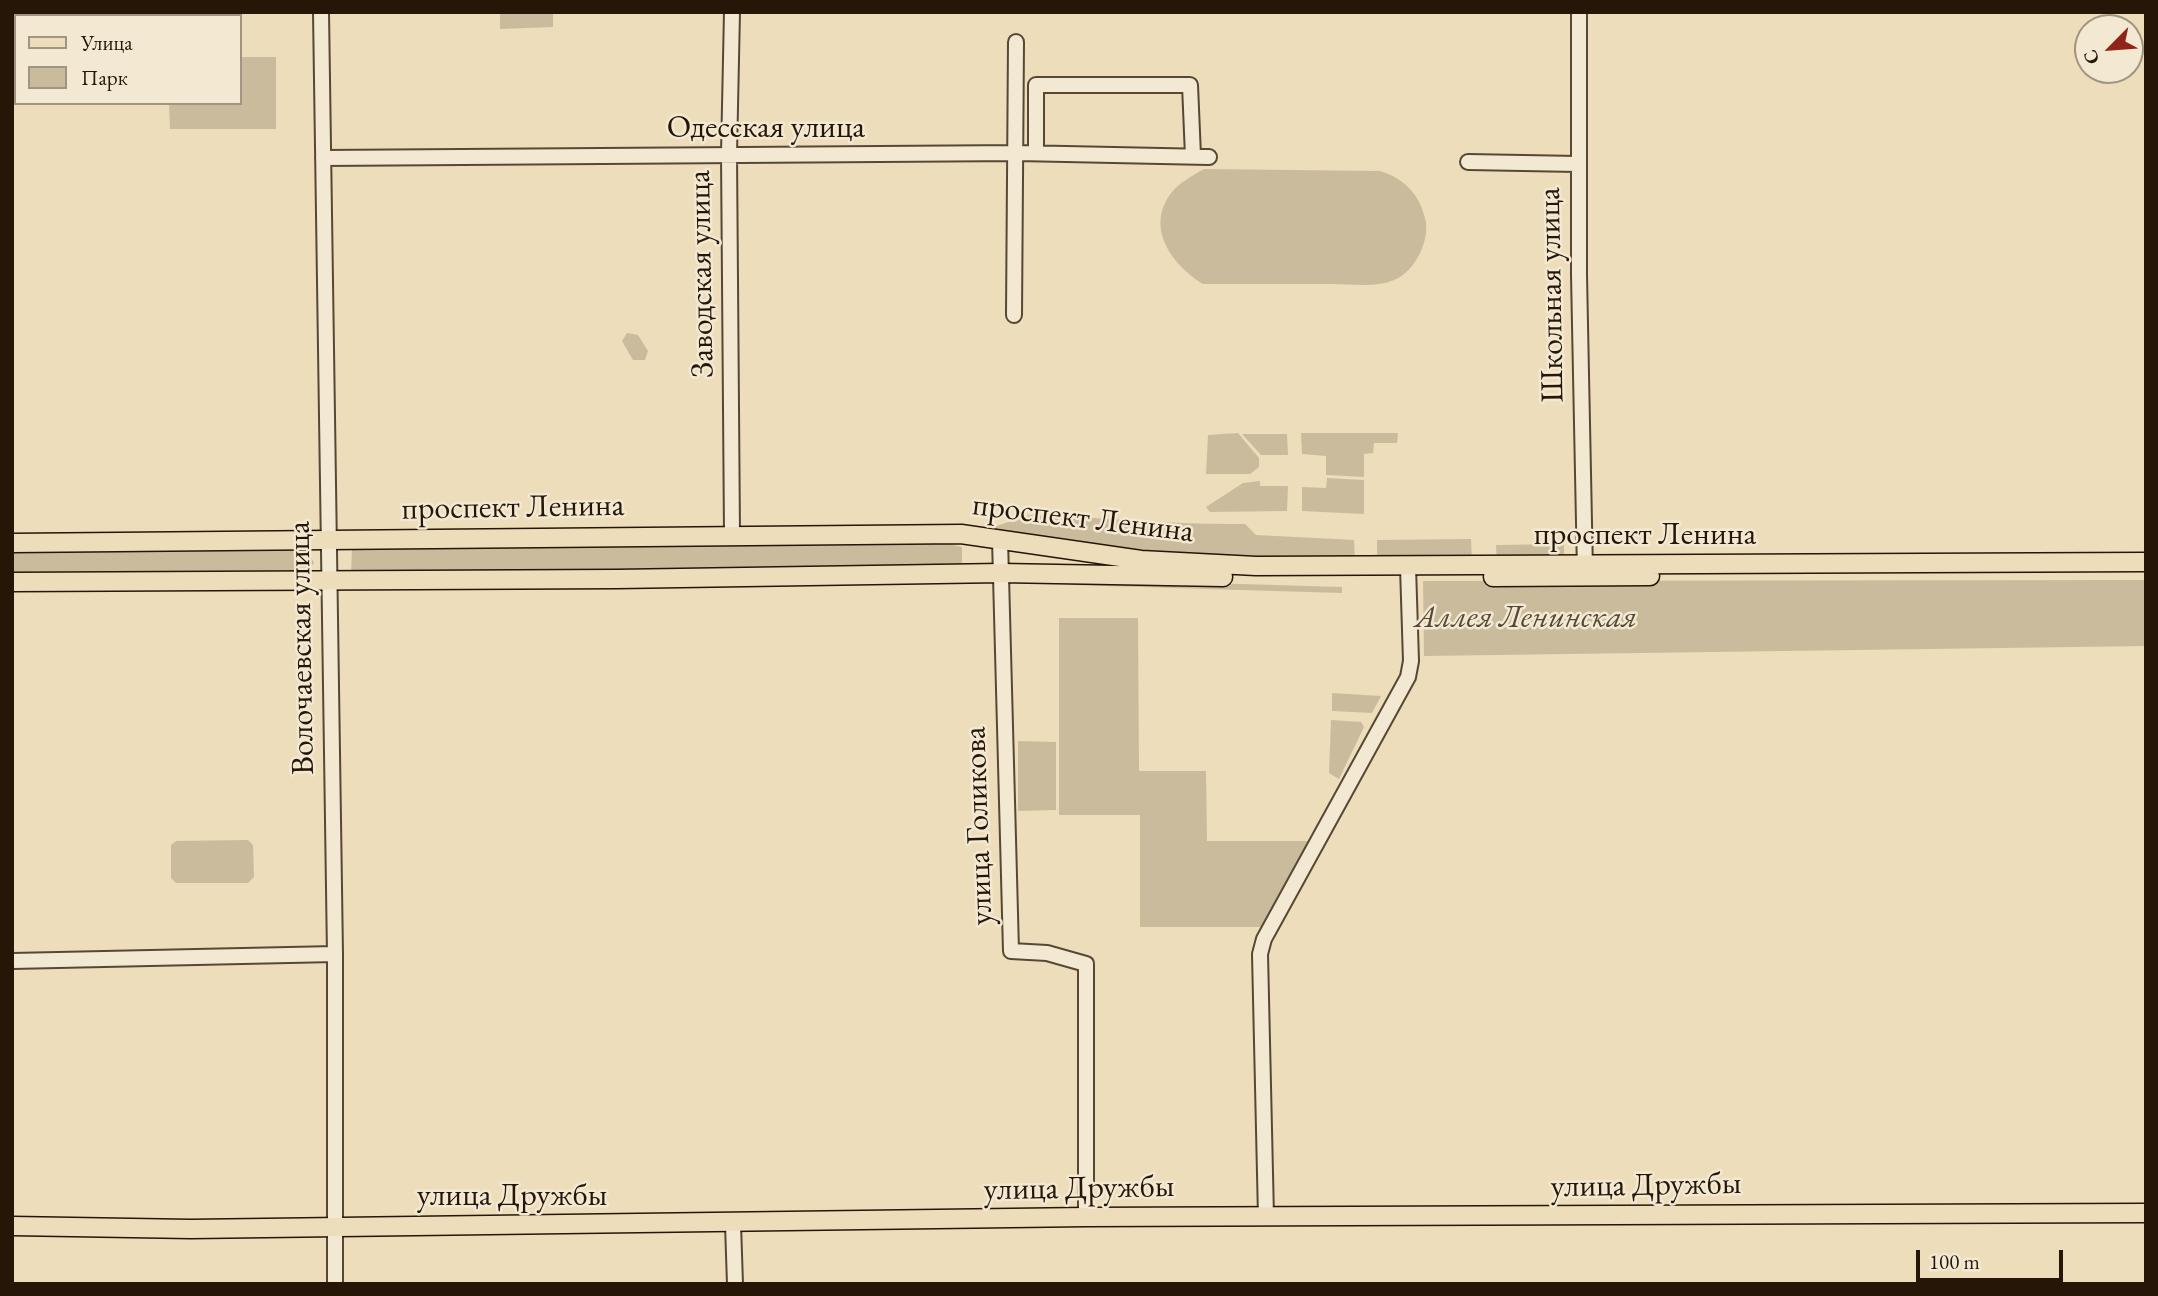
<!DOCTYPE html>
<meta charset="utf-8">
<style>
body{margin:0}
#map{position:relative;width:2158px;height:1296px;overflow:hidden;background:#edddbb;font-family:"EB Garamond",serif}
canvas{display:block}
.frame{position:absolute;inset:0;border:14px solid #251608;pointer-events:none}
.legend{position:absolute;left:14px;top:14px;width:228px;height:91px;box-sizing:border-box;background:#f3e9d3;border:2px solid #a19582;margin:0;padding:9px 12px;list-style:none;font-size:21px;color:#251608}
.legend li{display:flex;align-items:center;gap:14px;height:35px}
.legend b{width:35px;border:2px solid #a19582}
.north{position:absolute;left:2074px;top:14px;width:70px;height:70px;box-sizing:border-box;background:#f3e9d3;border:2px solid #a19582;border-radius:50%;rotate:245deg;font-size:19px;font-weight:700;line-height:28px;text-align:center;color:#251608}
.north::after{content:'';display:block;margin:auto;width:24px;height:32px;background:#8f2418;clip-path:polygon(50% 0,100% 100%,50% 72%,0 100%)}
.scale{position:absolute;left:1916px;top:1250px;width:147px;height:32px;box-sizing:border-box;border:4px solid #251608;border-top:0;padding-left:9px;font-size:21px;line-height:24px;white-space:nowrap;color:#251608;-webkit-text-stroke:5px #f3e9d3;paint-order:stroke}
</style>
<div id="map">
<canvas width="2158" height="1296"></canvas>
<div class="frame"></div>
<ul class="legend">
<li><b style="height:9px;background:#edddbb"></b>Улица</li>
<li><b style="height:19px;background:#cbbb9d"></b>Парк</li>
</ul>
<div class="north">С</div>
<div class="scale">100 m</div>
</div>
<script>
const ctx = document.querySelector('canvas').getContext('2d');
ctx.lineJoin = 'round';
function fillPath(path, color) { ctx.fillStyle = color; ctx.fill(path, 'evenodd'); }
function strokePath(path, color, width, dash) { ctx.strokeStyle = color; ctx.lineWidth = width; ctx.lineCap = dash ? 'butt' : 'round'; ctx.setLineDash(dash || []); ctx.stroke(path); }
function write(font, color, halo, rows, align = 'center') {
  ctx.font = font + ' "EB Garamond",serif'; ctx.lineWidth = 5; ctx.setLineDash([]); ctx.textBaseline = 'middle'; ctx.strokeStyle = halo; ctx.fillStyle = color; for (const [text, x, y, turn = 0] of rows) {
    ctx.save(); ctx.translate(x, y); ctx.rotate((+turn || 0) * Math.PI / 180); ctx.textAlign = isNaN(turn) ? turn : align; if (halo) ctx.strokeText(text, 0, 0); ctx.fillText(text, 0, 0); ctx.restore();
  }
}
fillPath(new Path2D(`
 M 500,12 L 553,12 L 553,27 L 500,29 Z
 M 240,57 L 276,57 L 276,129 L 170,129 L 169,103 L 240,103 Z
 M 1204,169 L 1380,171 C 1403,178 1419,193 1425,218 C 1431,239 1415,272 1394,280 C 1376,288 1350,284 1331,284 C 1288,284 1245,284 1203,284 C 1172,265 1144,227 1172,192 C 1180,182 1192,176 1204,169 Z
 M 627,333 L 638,335 L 648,351 L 645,360 L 633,360 L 622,341 Z
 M 1238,433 L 1259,458 L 1259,467 L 1250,474 L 1206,474 L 1208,435 Z
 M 1301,433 L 1398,433 L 1397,443 L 1374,443 L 1373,453 L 1364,454 L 1364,477 L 1326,475 L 1326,456 L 1302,454 Z
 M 1242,434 L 1287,434 L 1288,455 L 1261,455 Z
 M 1327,478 L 1364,480 L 1364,514 L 1302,511 L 1302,487 L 1326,488 Z
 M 1260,481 L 1260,486 L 1288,486 L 1287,511 L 1210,512 L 1206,507 L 1243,483 Z
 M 1030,515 C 1102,517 1173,525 1245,524 L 1256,535 L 1354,540 L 1355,563 L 1081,546 L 981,531 Z
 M 1471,539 L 1472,562 L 1377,564 L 1377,540 Z
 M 944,543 L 962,547 L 962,563 L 949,569 L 351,577 L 352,546 Z
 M 1564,544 L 1564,563 L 1497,564 L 1496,545 Z
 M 306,547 L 314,563 L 305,574 L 12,575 L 12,550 Z
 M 1071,579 L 1342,587 L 1342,593 L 1071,585 Z
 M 2146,580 L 2146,646 L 1424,656 L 1423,581 Z
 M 1059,618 L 1138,618 L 1139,771 L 1206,771 L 1207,841 L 1309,841 L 1265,927 L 1140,927 L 1140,815 L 1059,815 Z
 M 1332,693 L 1381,696 L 1372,713 L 1332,711 Z
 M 1331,720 L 1361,722 L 1364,727 L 1339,779 L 1329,773 Z
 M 1018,741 L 1056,742 L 1056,810 L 1018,811 Z
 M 248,840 L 253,845 L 254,877 L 248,883 L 176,883 L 171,878 L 171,845 L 176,841 Z`), '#cbbb9d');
const minor = new Path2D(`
 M 321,12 L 335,954 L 335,1284
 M 1579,12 L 1579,275 L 1585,572
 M 1036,153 L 1036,85 L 1190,85 L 1193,156
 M 323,158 L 1018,153 L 1209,157
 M 1468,162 L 1578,164
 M 1014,315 L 1016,42
 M 732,534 L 729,154 L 732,12
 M 1000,539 L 1011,951 L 1047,953 L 1086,964 L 1086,1217
 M 12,961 L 335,954
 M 1266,1217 L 1260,954 L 1264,939 L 1408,677 L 1411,661 L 1408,567
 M 733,1224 L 735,1284`);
const major = new Path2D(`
 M 12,543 L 961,534 L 1141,560 L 1256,566 L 2146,562
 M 1493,577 L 1650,576
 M 12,582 L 617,579 L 1001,573 L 1223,577
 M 12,1226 L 191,1229 L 1086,1217 L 2146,1213`);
strokePath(minor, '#574835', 18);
strokePath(major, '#251608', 21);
strokePath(minor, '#f3e9d3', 14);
strokePath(major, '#edddbb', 18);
write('32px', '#251608', '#f3e9d3', [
 ["Одесская улица",766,128],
 ["Заводская улица",702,274,-91],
 ["Школьная улица",1552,295,-91],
 ["проспект Ленина",513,508,-1],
 ["проспект Ленина",1083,519,7],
 ["проспект Ленина",1645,535],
 ["Волочаевская улица",302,648,-91],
 ["улица Голикова",979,826,-92],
 ["улица Дружбы",1646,1186,-1],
 ["улица Дружбы",1079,1189,-1],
 ["улица Дружбы",512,1196]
]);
write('italic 32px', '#574835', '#f3e9d3', [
 ["Аллея Ленинская",1526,618]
]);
</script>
